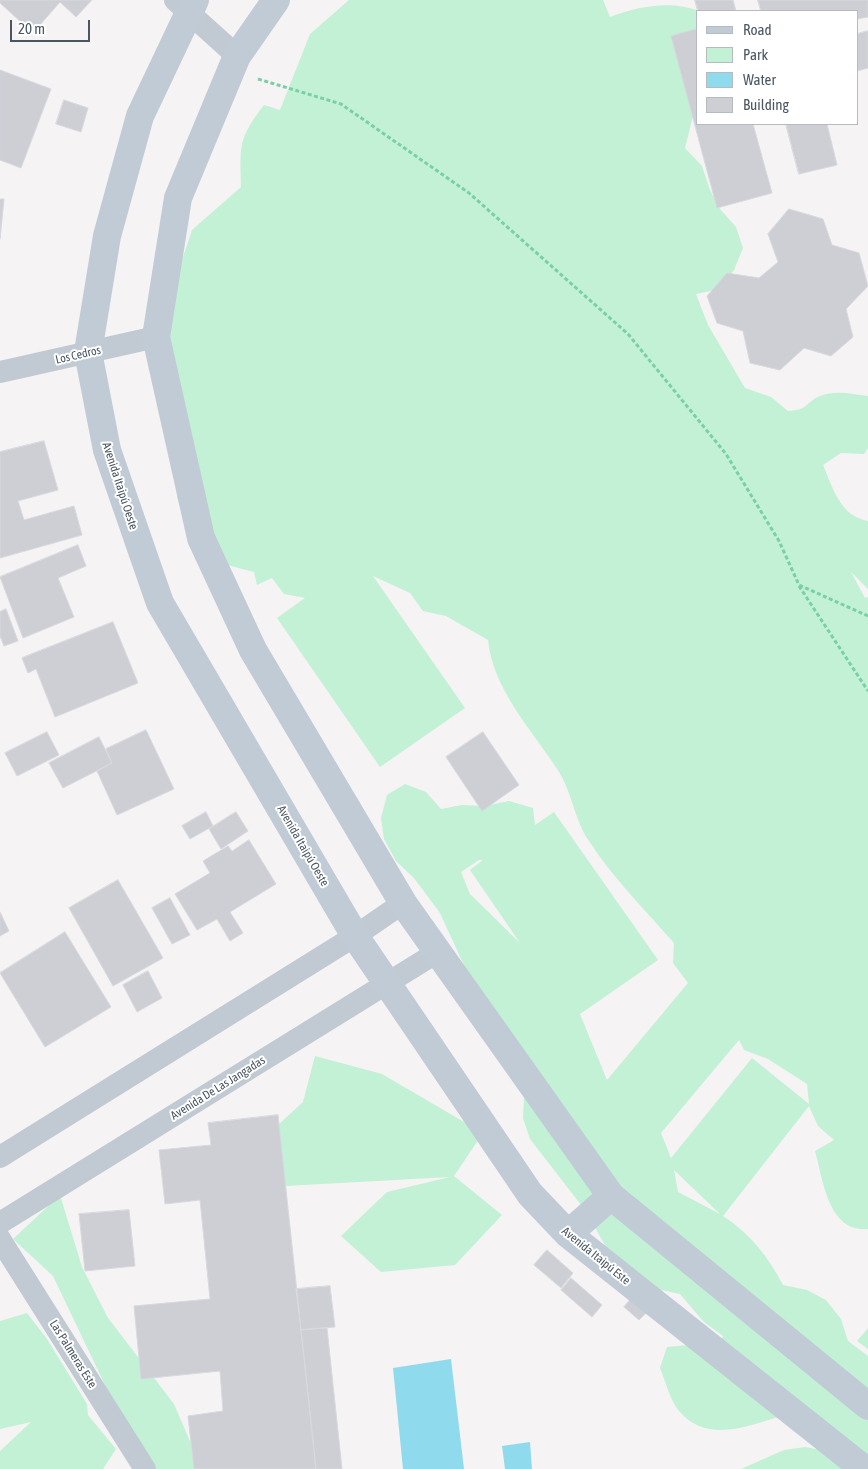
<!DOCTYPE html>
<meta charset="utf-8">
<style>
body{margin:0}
#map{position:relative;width:868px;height:1469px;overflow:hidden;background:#f5f3f3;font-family:"Asap Condensed",sans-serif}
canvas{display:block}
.legend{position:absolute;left:696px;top:10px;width:162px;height:115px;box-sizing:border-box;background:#fff;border:1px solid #b7bbc0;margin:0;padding:6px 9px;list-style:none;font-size:15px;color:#4a5661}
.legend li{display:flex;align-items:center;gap:10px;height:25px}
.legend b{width:25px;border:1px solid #b7bbc0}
.scale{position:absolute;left:10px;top:20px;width:80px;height:22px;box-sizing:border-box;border:2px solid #4a5661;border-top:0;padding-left:6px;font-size:15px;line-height:18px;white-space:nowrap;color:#4a5661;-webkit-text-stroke:4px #fff;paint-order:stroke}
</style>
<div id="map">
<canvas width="868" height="1469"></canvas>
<ul class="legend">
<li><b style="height:6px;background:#c1cbd6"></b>Road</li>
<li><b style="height:14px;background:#c3f1d5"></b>Park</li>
<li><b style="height:14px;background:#90daee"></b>Water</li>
<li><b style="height:14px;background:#cdcfd5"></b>Building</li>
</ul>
<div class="scale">20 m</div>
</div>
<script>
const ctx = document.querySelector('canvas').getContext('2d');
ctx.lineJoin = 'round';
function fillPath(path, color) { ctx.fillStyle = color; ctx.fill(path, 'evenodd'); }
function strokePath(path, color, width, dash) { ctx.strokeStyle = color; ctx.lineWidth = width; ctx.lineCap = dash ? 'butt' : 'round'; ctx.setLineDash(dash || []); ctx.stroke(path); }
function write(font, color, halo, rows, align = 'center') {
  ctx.font = font + ' "Asap Condensed",sans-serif'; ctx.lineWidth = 4; ctx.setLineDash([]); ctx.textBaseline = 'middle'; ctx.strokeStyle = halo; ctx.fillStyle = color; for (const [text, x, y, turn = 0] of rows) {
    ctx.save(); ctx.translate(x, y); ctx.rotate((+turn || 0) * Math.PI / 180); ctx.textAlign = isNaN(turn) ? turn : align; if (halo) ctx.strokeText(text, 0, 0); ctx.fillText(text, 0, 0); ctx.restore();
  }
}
fillPath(new Path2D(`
 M 349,0 L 603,0 L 610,17 C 639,6 670,0 700,11 L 697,11 L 697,100 L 685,148 L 702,166 L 710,190 L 720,209 L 736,227 L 743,248 L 734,270 L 719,289 L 696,294 L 708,325 L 745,388 L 771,397 L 788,411 C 809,410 804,403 820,396 C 835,390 852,394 868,396 L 868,448 L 864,454 L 841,453 L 823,465 C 833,488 840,516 868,521 L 868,589 L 851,572 L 865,598 L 868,597 L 868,1229 C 828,1233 823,1179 815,1151 L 834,1140 L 818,1126 L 809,1106 L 723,1216 C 750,1233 769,1258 783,1285 L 807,1290 L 826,1300 L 841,1319 L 848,1341 L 868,1356 L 868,1455 L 784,1415 C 749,1426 707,1444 679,1411 C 670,1400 665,1380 660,1368 L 667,1347 L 689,1345 L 712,1355 L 723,1336 L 704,1322 L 680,1294 L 657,1289 L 606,1247 L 585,1210 L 530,1139 L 523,1118 L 524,1096 L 440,913 L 414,878 L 396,861 L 384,839 L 381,818 L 387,795 L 405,784 L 426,792 L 441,809 L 462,805 L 484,806 L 509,801 L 533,808 L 535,825 L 554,812 L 658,960 L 580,1014 L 607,1080 L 688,983 L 673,963 L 674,943 C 645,910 613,878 589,841 C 575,821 572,793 559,772 C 533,731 493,690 488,640 L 446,616 L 423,611 L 410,593 L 373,576 L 465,708 L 380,767 L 277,618 L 305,598 L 284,594 L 272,578 L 257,585 L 254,572 L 227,565 L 183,517 L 177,497 L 186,475 L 163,303 L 179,269 L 192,230 L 241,187 C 240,145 238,139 264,105 L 280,110 L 310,34 ZM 479,860 L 483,860 L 470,870 L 520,943 L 470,894 L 461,872 ZM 739,1040 L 744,1050 L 768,1059 L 807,1084 L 809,1104 L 752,1058 L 671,1158 L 661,1133 ZM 674,1170 L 720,1214 L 678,1192 Z
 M 315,1056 L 382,1074 L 483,1133 L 454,1176 L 502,1215 L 455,1265 L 381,1272 L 341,1236 L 387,1192 L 450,1177 L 285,1186 L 279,1124 L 303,1102 Z
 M 60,1195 L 82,1267 L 108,1318 L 174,1404 L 202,1469 L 145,1469 L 53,1276 L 13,1239 Z
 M 27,1313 L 47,1339 L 87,1404 L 88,1415 L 116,1449 L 103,1469 L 0,1469 L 0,1451 L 31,1422 L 0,1429 L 0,1321 Z
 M 868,1328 L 868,1349 L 857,1341 Z
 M 805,1447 L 826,1451 L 868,1469 L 741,1469 L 784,1450 Z`), '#c3f1d5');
fillPath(new Path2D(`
 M 451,1359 L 464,1469 L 403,1469 L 393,1368 Z
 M 530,1442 L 532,1469 L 505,1469 L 502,1446 Z`), '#90daee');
const building = new Path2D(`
 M 0,0 L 92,0 L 76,17 L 60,2 L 33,33 L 0,3 Z
 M 695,0 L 733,0 L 736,11 L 698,11 Z
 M 758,0 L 868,0 L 868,17 L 857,19 L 857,11 L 761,11 Z
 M 697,29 L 697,124 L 753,124 L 772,193 L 717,208 L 671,36 Z
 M 868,31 L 868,68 L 857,71 L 857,34 Z
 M 0,70 L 51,89 L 21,168 L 0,160 Z
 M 64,100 L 88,108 L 81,132 L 56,124 Z
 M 786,124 L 827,124 L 837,165 L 799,174 Z
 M 0,199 L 4,199 L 0,239 Z
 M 789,209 L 823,219 L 832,245 L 859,253 L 868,286 L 846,309 L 853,337 L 831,356 L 804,348 L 780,370 L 750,363 L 743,331 L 717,323 L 707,296 L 727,273 L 759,278 L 778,262 L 768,234 Z
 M 44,441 L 58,490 L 18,501 L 24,520 L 74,506 L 82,535 L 0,558 L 0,452 Z
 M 78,545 L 86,566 L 58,578 L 74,617 L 23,638 L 0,577 Z
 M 6,609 L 18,641 L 4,646 L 0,636 L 0,612 Z
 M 113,622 L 138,683 L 55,717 L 36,669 L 28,673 L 22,658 Z
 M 146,730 L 174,789 L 117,815 L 97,771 L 112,763 L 106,749 Z
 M 47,732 L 59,755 L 17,776 L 5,753 Z
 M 483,732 L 519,785 L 482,811 L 446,757 Z
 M 99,737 L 112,763 L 63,788 L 49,763 Z
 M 206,812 L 213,826 L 190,839 L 182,826 Z
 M 236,812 L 248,831 L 221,849 L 209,829 Z
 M 249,840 L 276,884 L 230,912 L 243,933 L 230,941 L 217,919 L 197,930 L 175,894 L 210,873 L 203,861 L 228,846 L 232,851 Z
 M 118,880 L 163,958 L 113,986 L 69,908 Z
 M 170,898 L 190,935 L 172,944 L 152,908 Z
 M 0,912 L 9,931 L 0,936 Z
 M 65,932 L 111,1007 L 45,1047 L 0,973 Z
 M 148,971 L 162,998 L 137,1012 L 123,985 Z
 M 278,1115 L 316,1469 L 194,1469 L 188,1416 L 223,1411 L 220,1371 L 141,1379 L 134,1306 L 210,1299 L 200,1200 L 165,1204 L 159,1150 L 211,1145 L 208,1123 Z
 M 129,1210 L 135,1266 L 85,1271 L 79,1214 Z
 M 547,1250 L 573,1273 L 561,1288 L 534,1265 Z
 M 571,1278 L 602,1305 L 592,1317 L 561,1290 Z
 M 330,1286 L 335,1327 L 301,1330 L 296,1289 Z
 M 631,1299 L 646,1313 L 639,1320 L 624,1307 Z
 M 327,1328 L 342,1469 L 316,1469 L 301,1330 Z`);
fillPath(building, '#cdcfd5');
strokePath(building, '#d7d9de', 1);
strokePath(new Path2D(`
 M 258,79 L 341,104 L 469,193 L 628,334 L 726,454 L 779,541 L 799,585 L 868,616
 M 799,586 L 868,691`), '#7ad0a6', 3, [4, 2.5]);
strokePath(new Path2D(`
 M 175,0 L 237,56
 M 0,372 L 156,337
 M 0,1157 L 355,936 L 403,903
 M 0,1223 L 436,953
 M 0,1239 L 145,1469`), '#c1cad2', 22);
strokePath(new Path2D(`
 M 195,0 L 140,116 L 107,236 L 88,352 L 107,450 L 160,603 L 355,936 L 530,1194 L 568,1234 L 864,1469
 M 276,0 L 237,56 L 178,198 L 156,337 L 201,538 L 253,650 L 403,903 L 611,1196 L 868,1406
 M 568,1234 L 611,1196`), '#c1cbd6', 28);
write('12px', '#4a5661', '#fff', [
 ["Los Cedros",78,355,-13],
 ["Avenida Itaipú Oeste",120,486,72],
 ["Avenida Itaipú Oeste",303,846,60],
 ["Avenida De Las Jangadas",218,1088,-32],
 ["Avenida Itaipú Este",596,1256,39],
 ["Las Palmeras Este",73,1354,58]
]);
</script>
